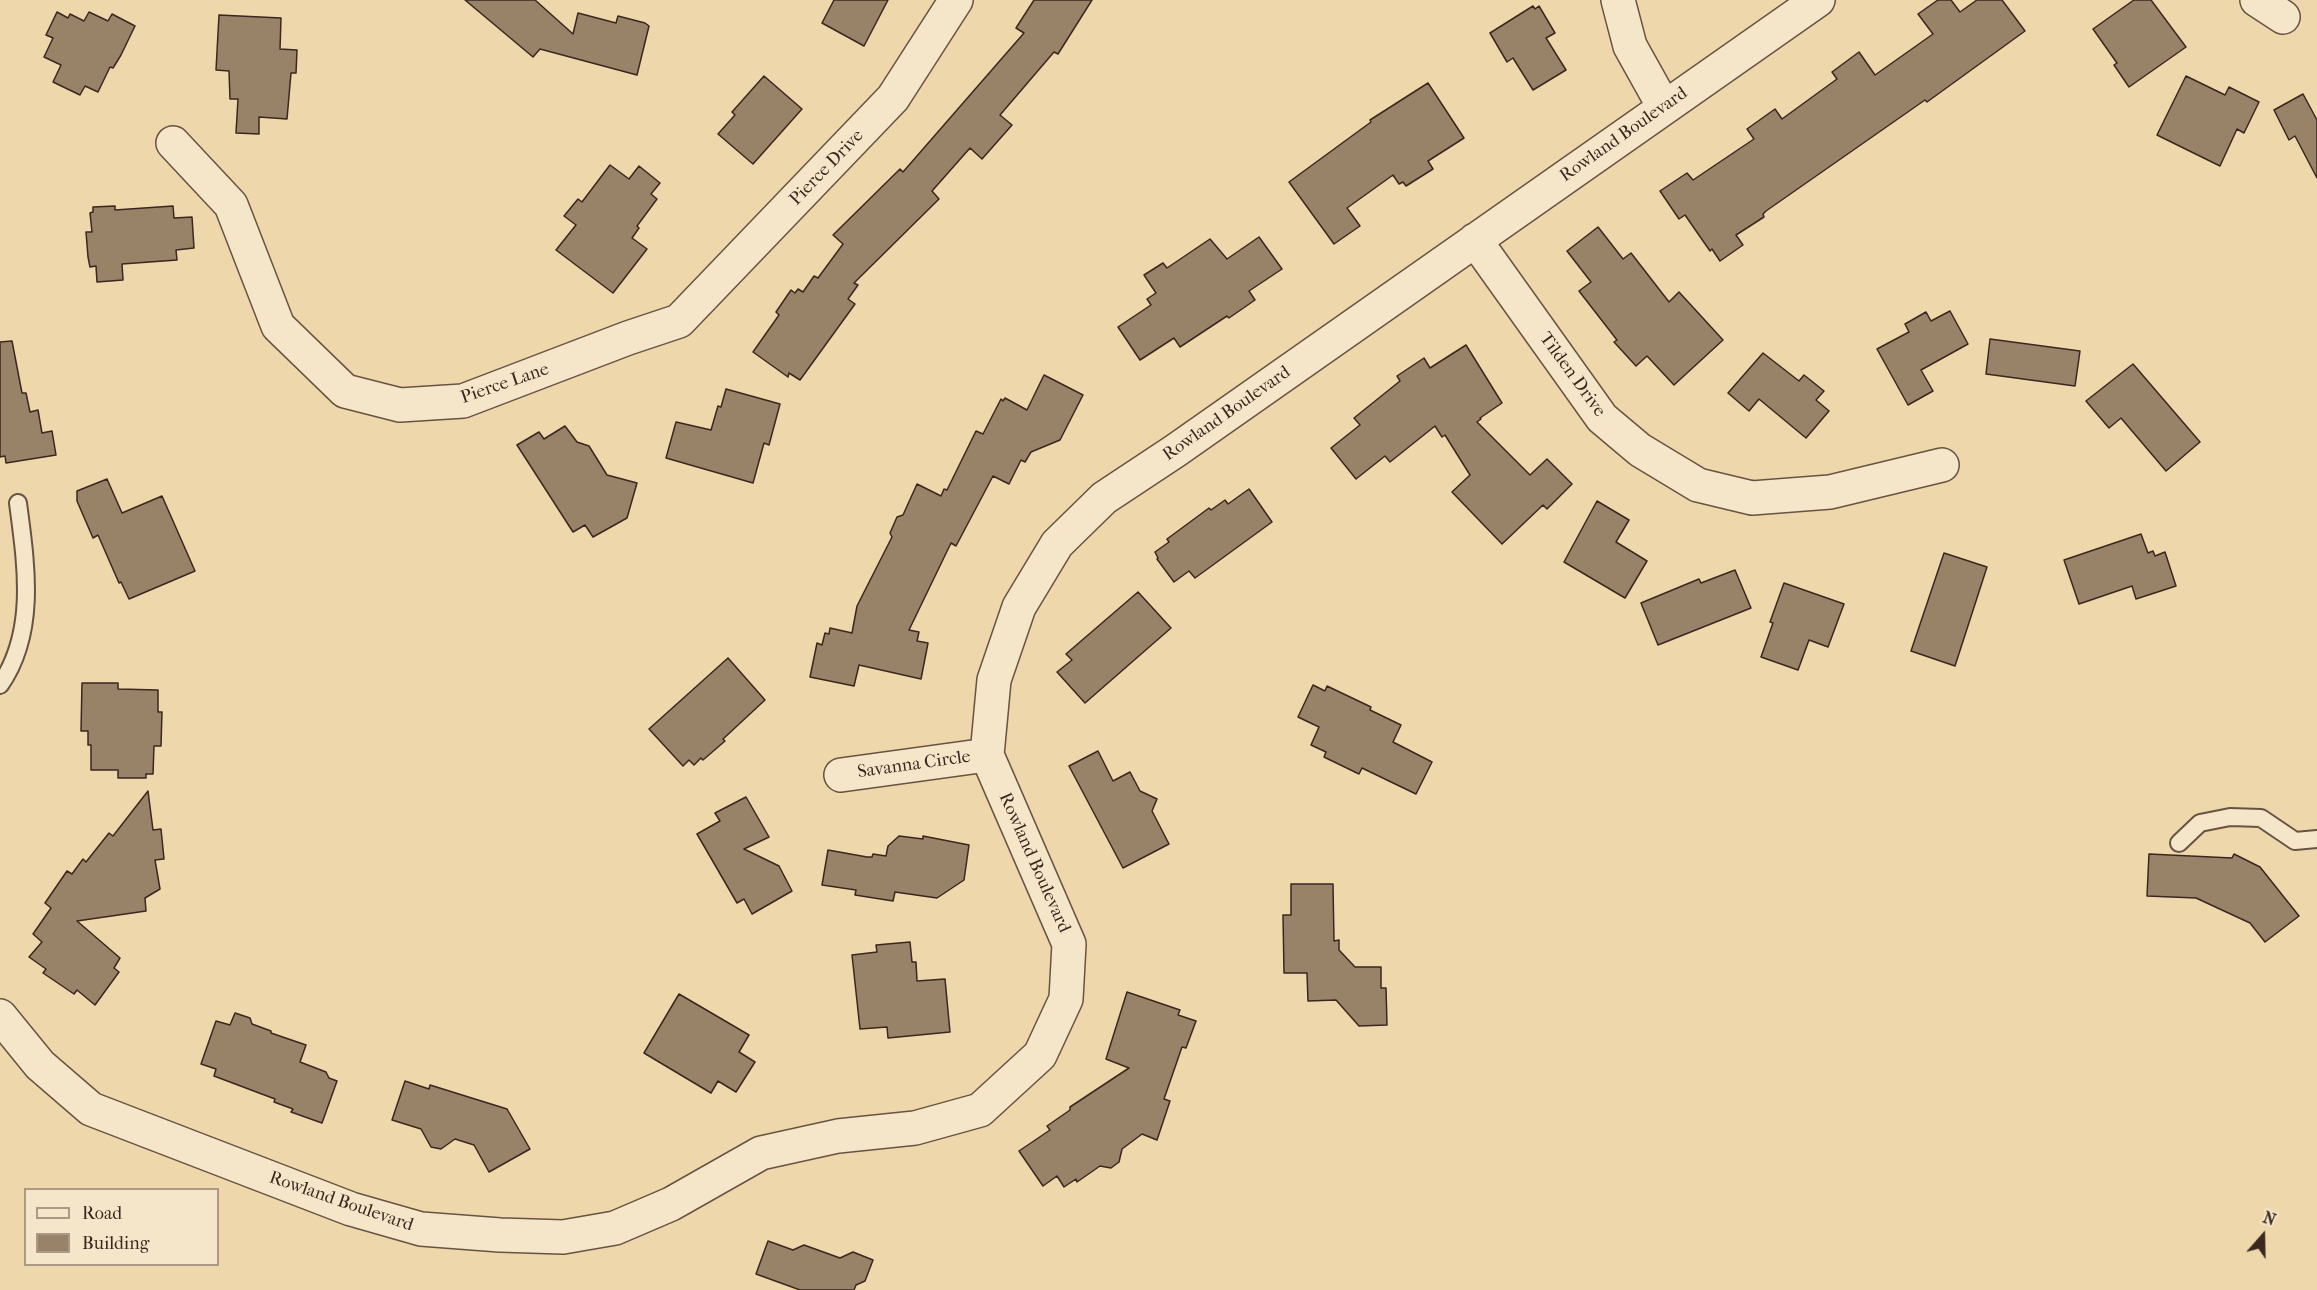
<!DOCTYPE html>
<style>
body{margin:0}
#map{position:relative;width:2317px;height:1290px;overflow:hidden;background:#efd7ac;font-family:"IM FELL French Canon",serif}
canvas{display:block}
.legend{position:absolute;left:24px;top:1188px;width:195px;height:78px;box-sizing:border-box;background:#f5e5c9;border:2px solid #aa9985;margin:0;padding:8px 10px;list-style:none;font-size:18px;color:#3a271f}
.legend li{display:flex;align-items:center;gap:12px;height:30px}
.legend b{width:30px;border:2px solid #aa9985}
.north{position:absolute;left:2233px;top:1206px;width:60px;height:60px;-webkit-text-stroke:4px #f5e5c9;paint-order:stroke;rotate:20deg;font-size:16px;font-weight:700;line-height:24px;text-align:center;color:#3a271f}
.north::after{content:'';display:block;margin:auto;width:21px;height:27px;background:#3a271f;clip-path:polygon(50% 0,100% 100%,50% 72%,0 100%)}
</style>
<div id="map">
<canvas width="2317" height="1290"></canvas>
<ul class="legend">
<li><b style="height:8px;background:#f5e5c9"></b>Road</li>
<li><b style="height:16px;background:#988368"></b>Building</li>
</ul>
<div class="north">N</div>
</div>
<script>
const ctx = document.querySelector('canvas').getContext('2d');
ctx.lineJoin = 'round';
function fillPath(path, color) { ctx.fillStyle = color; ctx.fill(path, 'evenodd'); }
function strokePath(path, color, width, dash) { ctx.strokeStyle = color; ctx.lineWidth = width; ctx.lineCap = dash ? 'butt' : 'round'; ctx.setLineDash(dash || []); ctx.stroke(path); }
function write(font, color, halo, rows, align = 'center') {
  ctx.font = font + ' "IM FELL French Canon",serif'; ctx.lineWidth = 5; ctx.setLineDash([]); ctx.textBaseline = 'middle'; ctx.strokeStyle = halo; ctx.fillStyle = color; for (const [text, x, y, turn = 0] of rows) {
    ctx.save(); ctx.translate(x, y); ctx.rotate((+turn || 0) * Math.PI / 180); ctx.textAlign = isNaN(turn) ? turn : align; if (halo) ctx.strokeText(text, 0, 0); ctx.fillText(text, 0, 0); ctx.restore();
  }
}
const building = new Path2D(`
 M 465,0 L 535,0 L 573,34 L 578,13 L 616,23 L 618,16 L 645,23 L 649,26 L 637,75 L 540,49 L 533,57 Z
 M 834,0 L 888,0 L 864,46 L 822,23 Z
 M 1034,0 L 1092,0 L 1058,54 L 1054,52 L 1000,115 L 1012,125 L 982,159 L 970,148 L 932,191 L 939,199 L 854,283 L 858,285 L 848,299 L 855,304 L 800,380 L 789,373 L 788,377 L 753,352 L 779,315 L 776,312 L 791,290 L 795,293 L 798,289 L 803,292 L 814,276 L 818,278 L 843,244 L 833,235 L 900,169 L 903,172 L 1024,33 L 1016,28 Z
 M 1938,0 L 1951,0 L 1960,12 L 1977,0 L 2002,0 L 2025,31 L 1927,102 L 1925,100 L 1766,211 L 1763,214 L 1764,217 L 1736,235 L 1743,245 L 1720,261 L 1712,249 L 1710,251 L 1685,215 L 1679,219 L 1660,191 L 1687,173 L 1693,180 L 1754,139 L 1747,129 L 1775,109 L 1782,119 L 1837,79 L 1832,72 L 1859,52 L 1875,75 L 1933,34 L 1918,14 Z
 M 2134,0 L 2151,0 L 2186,47 L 2129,87 L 2114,65 L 2117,63 L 2093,29 Z
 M 1533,6 L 1535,9 L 1539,6 L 1555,33 L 1546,38 L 1566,70 L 1533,90 L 1513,58 L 1507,62 L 1490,33 Z
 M 57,12 L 68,18 L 70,14 L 84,21 L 89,12 L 108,21 L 112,14 L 135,26 L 121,55 L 113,68 L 110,67 L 98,92 L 85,86 L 80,95 L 53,82 L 61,65 L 44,57 L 53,38 L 46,35 Z
 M 219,15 L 281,18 L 280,49 L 297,50 L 296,73 L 291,73 L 287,119 L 259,117 L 259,134 L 236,133 L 238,99 L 230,99 L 229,71 L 216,70 Z
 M 764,76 L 802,109 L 753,164 L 718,134 L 735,115 L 732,112 Z
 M 2186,76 L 2225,95 L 2229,87 L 2259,102 L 2244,133 L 2237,129 L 2220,166 L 2157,135 Z
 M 1428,83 L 1464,138 L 1428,161 L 1433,169 L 1406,186 L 1403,182 L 1399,184 L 1393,175 L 1347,208 L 1360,226 L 1334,244 L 1289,182 L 1371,122 L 1370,120 Z
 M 2303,94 L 2317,120 L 2317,178 L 2295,136 L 2289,140 L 2274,110 Z
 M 610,165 L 629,179 L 639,166 L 660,183 L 651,194 L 657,199 L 637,226 L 639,228 L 632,238 L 647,249 L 613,293 L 556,250 L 576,225 L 564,216 L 578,199 L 582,202 Z
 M 115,206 L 115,210 L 173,206 L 174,218 L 192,217 L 194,248 L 176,250 L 177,260 L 122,264 L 123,280 L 97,282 L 96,266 L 90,267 L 88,257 L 86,232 L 92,232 L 90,213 L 93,212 L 93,207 Z
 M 1598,227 L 1623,259 L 1631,253 L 1669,302 L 1679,292 L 1723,340 L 1674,385 L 1647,356 L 1636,366 L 1614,342 L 1617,340 L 1579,291 L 1591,282 L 1567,251 Z
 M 1259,237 L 1282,269 L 1249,291 L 1255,300 L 1229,318 L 1227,316 L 1180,347 L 1174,338 L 1140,360 L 1118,327 L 1151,305 L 1147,299 L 1156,293 L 1144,275 L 1163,263 L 1167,268 L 1210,239 L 1227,259 Z
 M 1950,311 L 1968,344 L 1921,370 L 1933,391 L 1908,405 L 1877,349 L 1909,332 L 1905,324 L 1926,312 L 1931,321 Z
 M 1990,339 L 2080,351 L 2075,386 L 1986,374 Z
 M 12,341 L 22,393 L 26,393 L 30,412 L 38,410 L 42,433 L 52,431 L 56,455 L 6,463 L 5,456 L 0,457 L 0,342 Z
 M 1466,345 L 1502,403 L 1480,418 L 1481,419 L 1477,422 L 1530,475 L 1547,459 L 1572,484 L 1547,509 L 1543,505 L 1502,544 L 1452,492 L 1470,475 L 1445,435 L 1442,437 L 1435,426 L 1390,462 L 1385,456 L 1356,479 L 1331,448 L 1360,425 L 1354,418 L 1400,381 L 1397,376 L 1424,358 L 1430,368 Z
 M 1763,353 L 1799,381 L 1804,375 L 1824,391 L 1816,400 L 1829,411 L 1806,438 L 1759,399 L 1749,411 L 1728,393 Z
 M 2133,364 L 2200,442 L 2166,471 L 2121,418 L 2109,428 L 2086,401 Z
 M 1044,375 L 1083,395 L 1060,440 L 1031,452 L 1025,462 L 1021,460 L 1009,484 L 993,476 L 956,546 L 951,543 L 909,630 L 919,632 L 917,641 L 928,643 L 921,679 L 859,665 L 854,686 L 810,677 L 817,643 L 822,645 L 825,633 L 829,634 L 830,628 L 852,633 L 857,606 L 892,537 L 890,533 L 897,517 L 903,515 L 917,484 L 941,496 L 944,489 L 947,490 L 976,431 L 983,434 L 1001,399 L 1003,401 L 1005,398 L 1027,410 Z
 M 726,389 L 780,404 L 769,445 L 764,443 L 753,483 L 666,458 L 676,422 L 711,430 L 718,406 L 721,407 Z
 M 565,426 L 577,442 L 589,446 L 607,475 L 637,483 L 627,518 L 593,537 L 585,525 L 573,532 L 517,445 L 539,432 L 544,439 Z
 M 107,479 L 122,513 L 162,496 L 195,571 L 129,599 L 121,582 L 119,583 L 98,535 L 93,538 L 77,501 L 77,491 Z
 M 1249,489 L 1272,522 L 1195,578 L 1189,571 L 1174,582 L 1157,559 L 1158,558 L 1155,552 L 1169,542 L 1167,539 L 1209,508 L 1211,510 L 1225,500 L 1228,504 Z
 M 1597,501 L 1629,520 L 1616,542 L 1647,561 L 1625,598 L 1564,562 Z
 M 2141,534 L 2148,553 L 2153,551 L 2155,556 L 2165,552 L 2176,586 L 2136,599 L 2132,586 L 2079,604 L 2064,560 Z
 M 1944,553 L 1987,567 L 1955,666 L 1911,651 Z
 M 1735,570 L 1751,608 L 1658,645 L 1641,603 L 1699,579 L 1701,583 Z
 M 1784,583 L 1844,604 L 1828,647 L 1809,640 L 1798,670 L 1761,657 L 1773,623 L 1770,622 Z
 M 1138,592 L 1171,628 L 1085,703 L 1057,672 L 1072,660 L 1066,654 Z
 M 728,658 L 765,700 L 723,739 L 725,741 L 703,760 L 701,758 L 694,765 L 689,760 L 683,766 L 649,729 Z
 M 82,683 L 118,683 L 118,689 L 158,690 L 158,712 L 162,712 L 161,746 L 154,746 L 153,774 L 146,774 L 146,778 L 118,778 L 118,770 L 91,770 L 91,745 L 88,745 L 88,731 L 81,731 Z
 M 1313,685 L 1325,691 L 1327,686 L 1371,707 L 1370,710 L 1401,725 L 1393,742 L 1432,762 L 1416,794 L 1362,768 L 1359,774 L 1324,757 L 1326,752 L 1311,745 L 1319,727 L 1298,717 Z
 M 1098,751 L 1113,781 L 1130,772 L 1140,791 L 1157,799 L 1152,811 L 1169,844 L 1123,868 L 1069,766 Z
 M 148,791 L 153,830 L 161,829 L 164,859 L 155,860 L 160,889 L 145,898 L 146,911 L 77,921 L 120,958 L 114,968 L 119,972 L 95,1005 L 77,990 L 74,994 L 43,973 L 46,969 L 29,957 L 42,942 L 33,934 L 51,908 L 45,903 L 67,871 L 72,874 L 83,859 L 86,862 L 109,833 L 113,836 Z
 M 746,797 L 769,837 L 744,849 L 779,866 L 792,891 L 752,914 L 744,899 L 737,903 L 697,834 L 720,821 L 715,813 Z
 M 899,836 L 923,839 L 923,836 L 969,845 L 964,880 L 937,898 L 895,892 L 893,901 L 855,895 L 856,890 L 822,885 L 828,850 L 867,857 L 872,857 L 873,854 L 886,856 L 888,846 Z
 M 2149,854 L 2232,858 L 2234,854 L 2260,867 L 2299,916 L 2265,942 L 2250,923 L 2196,898 L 2147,896 Z
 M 1291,884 L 1333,884 L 1334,941 L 1339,940 L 1339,950 L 1355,967 L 1381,967 L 1381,988 L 1386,988 L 1387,1025 L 1359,1026 L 1336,1000 L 1308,1001 L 1307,973 L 1284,973 L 1283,915 L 1291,915 Z
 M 910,942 L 912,962 L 916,962 L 917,981 L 945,979 L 950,1032 L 888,1038 L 887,1027 L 860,1029 L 852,955 L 877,952 L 876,945 Z
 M 1127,992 L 1180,1010 L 1178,1015 L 1196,1021 L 1186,1048 L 1182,1047 L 1164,1099 L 1170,1101 L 1157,1140 L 1142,1134 L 1122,1149 L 1119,1162 L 1111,1168 L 1100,1166 L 1077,1182 L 1076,1179 L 1064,1187 L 1057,1176 L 1043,1186 L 1019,1151 L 1050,1130 L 1047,1126 L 1070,1110 L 1070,1107 L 1129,1068 L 1106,1059 Z
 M 679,994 L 749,1035 L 739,1052 L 755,1062 L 736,1092 L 718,1081 L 711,1093 L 644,1053 Z
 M 235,1013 L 250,1018 L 252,1024 L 271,1031 L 271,1033 L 306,1045 L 300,1062 L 326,1072 L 329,1078 L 337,1081 L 322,1123 L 291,1112 L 293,1109 L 274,1102 L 275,1099 L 214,1076 L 216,1069 L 201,1064 L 216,1021 L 230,1025 Z
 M 405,1081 L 429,1089 L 430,1085 L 507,1109 L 530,1149 L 489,1172 L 474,1145 L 455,1139 L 441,1149 L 431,1147 L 421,1129 L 392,1120 Z
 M 768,1241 L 793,1250 L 804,1245 L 840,1258 L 853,1252 L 873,1260 L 865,1281 L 856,1285 L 854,1290 L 800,1290 L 756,1274 Z`);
fillPath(building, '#988368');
strokePath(building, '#3a271f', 1.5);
const lane = new Path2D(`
 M 0,685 C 37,632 26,564 18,503
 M 2179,843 L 2200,823 L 2230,817 L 2261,818 L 2295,841 L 2317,839`);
const street = new Path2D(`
 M 1618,0 L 1630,46 L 1664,107
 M 2257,0 L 2283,17
 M 173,143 L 231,205 L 278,326 L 345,391 L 400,405 L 463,401 L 628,338 L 679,321 L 893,98 L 956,0
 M 1475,240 L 1602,418 L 1640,450 L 1698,485 L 1752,498 L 1830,492 L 1942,465
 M 841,775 L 987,755
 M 0,1016 L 40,1065 L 91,1109 L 351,1209 L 421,1229 L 500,1235 L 563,1237 L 615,1228 L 671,1204 L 761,1153 L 838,1136 L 915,1128 L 980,1110 L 1040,1055 L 1066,999 L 1069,944 L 987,755 L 994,680 L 1019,607 L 1057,544 L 1104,498 L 1175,451 L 1818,0`);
strokePath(lane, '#675342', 20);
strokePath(street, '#675342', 36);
strokePath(lane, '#f5e5c9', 16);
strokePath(street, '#f5e5c9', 33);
write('18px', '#3a271f', '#f5e5c9', [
 ["Rowland Boulevard",1624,135,-35],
 ["Pierce Drive",827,168,-46],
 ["Tilden Drive",1572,375,54],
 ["Pierce Lane",505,384,-19],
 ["Rowland Boulevard",1227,414,-35],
 ["Savanna Circle",914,765,-8],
 ["Rowland Boulevard",1034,863,66],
 ["Rowland Boulevard",341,1202,19]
]);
</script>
